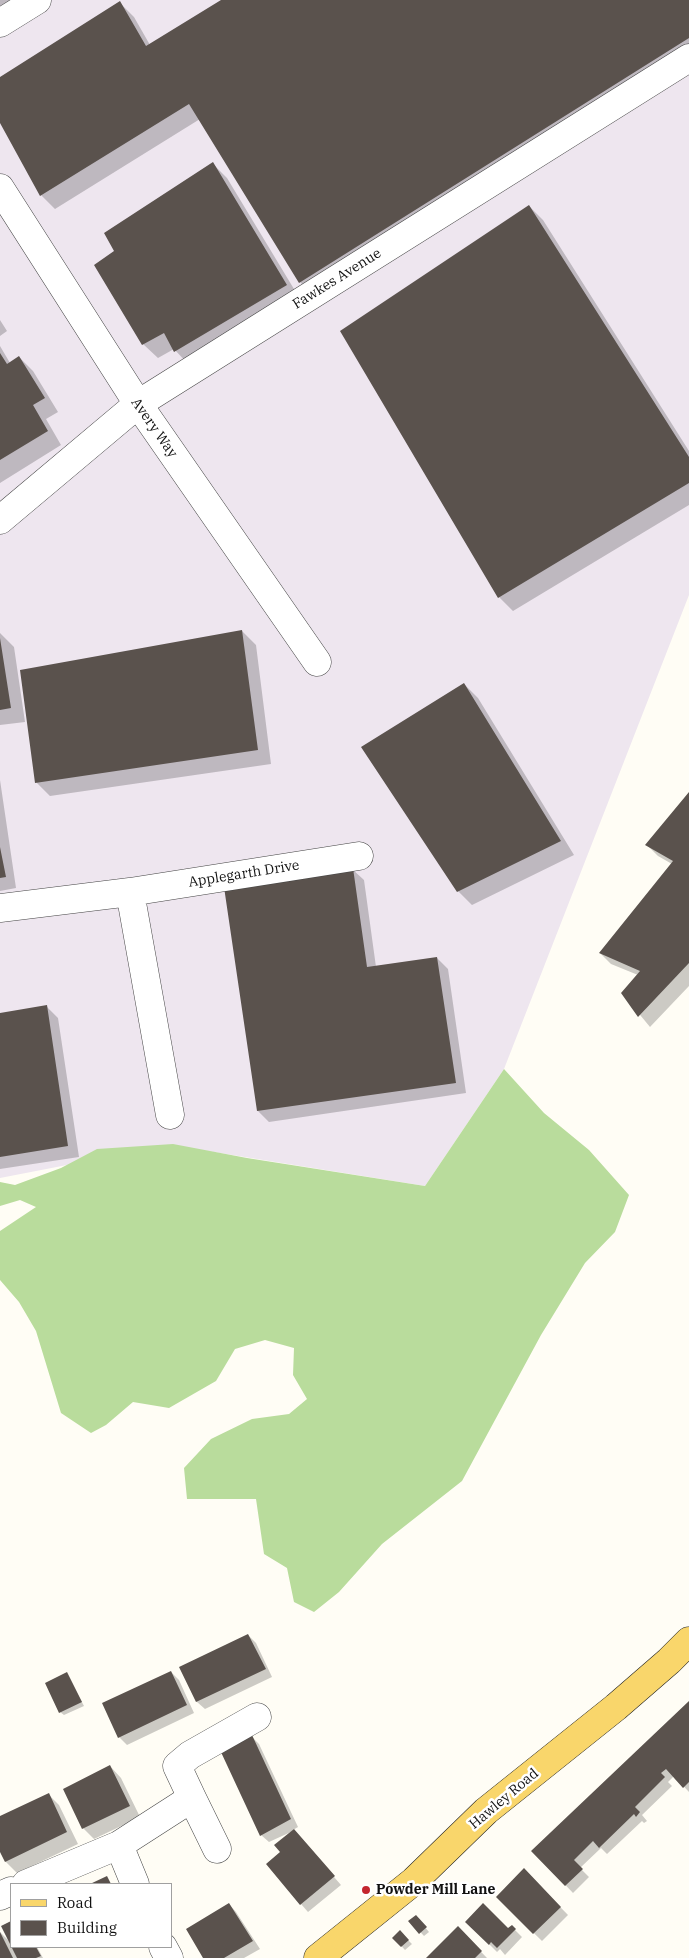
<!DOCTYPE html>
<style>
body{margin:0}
#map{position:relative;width:689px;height:1958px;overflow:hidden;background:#fffdf5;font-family:"IBM Plex Serif",serif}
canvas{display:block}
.legend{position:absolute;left:10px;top:1883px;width:162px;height:65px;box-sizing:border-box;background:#fff;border:1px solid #a0a0a0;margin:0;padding:6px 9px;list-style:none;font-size:15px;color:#111}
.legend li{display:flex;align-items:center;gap:10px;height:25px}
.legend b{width:25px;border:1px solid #a0a0a0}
</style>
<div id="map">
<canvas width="689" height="1958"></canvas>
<ul class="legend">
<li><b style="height:6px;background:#f9d66b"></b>Road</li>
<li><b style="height:14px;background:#5a524d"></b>Building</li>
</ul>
</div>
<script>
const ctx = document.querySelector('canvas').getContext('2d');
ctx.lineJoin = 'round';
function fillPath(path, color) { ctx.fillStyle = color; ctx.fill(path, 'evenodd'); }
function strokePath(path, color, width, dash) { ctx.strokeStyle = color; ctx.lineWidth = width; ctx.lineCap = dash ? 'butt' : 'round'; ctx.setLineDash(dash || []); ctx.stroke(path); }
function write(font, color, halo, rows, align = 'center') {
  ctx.font = font + ' "IBM Plex Serif",serif'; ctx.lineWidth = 5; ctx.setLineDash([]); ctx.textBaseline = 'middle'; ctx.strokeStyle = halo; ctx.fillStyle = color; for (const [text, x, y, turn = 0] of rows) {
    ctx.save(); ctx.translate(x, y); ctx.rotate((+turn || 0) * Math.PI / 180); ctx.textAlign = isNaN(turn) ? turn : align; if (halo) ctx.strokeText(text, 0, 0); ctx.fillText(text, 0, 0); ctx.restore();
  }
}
fillPath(new Path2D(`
 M 0,0 L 689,0 L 689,595 L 504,1069 L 425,1186 L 170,1145 L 0,1178 Z`), '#eee6ef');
fillPath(new Path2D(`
 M 504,1069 L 544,1113 L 589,1150 L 629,1195 L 615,1232 L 585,1263 L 541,1335 L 462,1481 L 382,1544 L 339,1592 L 314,1612 L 294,1602 L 287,1568 L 264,1554 L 256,1499 L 187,1499 L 184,1468 L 211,1439 L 252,1419 L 289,1414 L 307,1399 L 293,1375 L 294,1348 L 265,1340 L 235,1349 L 216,1381 L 169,1408 L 133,1402 L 106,1425 L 91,1433 L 61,1413 L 36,1331 L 19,1302 L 0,1280 L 0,1231 L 36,1207 L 20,1200 L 0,1206 L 0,1182 L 15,1185 L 61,1168 L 97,1149 L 173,1144 L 247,1158 L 425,1186 Z`), '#b9dc9c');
fillPath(new Path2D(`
 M 0,0 L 43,0 L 0,27 Z
 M 224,0 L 689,0 L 689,61 L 314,296 L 300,282 L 200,119 L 55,209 L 41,195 L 0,120 L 0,79 L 120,3 L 134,17 L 150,45 Z
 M 213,164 L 227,178 L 300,299 L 189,365 L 174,349 L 158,358 L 143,344 L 115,251 Z
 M 529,206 L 543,220 L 689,451 L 689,505 L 513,611 L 499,597 Z
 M 0,320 L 7,331 L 0,336 Z
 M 0,346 L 10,363 L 19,357 L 33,371 L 58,412 L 46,419 L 61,445 L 0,483 Z
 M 242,631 L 256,645 L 271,764 L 50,796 L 36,782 Z
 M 0,633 L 14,647 L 25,722 L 0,725 Z
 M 464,684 L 478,698 L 574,855 L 472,905 L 458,891 L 363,747 Z
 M 0,780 L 16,888 L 0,891 Z
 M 689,794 L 689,986 L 650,1027 L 622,993 L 638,975 L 611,964 L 600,953 L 672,864 L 658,856 L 647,845 Z
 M 352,869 L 364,880 L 376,967 L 437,958 L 448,969 L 466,1093 L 269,1122 L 258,1111 L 226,888 Z
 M 47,1007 L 58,1018 L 79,1157 L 0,1169 L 0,1014 Z
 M 248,1635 L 256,1643 L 272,1677 L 205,1709 L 197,1702 L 181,1668 Z
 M 171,1672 L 179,1680 L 194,1713 L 127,1745 L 119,1737 Z
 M 67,1674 L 84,1706 L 64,1715 L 60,1712 Z
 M 689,1703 L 689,1792 L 674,1776 L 668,1782 L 672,1786 L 642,1815 L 647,1821 L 644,1823 L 642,1821 L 607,1854 L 601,1848 L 580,1868 L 589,1877 L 573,1893 L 533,1851 Z
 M 252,1737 L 259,1744 L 298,1827 L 293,1830 L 341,1885 L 308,1912 L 301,1904 L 281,1852 L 293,1831 L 269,1842 L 261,1835 Z
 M 110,1766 L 121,1778 L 140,1817 L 94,1839 L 83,1828 Z
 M 48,1794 L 59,1805 L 78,1844 L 17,1873 L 6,1862 L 0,1849 L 0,1818 Z
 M 524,1870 L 568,1915 L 542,1941 L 497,1897 Z
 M 229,1904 L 236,1912 L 260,1949 L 244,1958 L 205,1958 Z
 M 419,1920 L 429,1932 L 424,1936 L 410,1921 Z
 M 467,1922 L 508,1930 L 512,1927 L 522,1937 L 505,1955 L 500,1949 L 497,1952 Z
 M 11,1923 L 11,1947 L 37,1947 L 43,1958 L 0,1958 L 0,1932 L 9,1941 L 2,1927 Z
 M 458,1928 L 487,1958 L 427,1958 Z
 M 400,1932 L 412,1944 L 405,1950 L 394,1938 Z`), '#0003');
fillPath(new Path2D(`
 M 221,0 L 689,0 L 689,38 L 299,283 L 189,104 L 40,196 L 0,123 L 0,77 L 120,1 L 146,46 Z
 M 213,162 L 287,285 L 174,352 L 164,333 L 142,345 L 94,265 L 114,251 L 104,233 Z
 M 529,205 L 689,457 L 689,483 L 498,598 L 340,331 Z
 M 0,353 L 7,364 L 19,356 L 45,398 L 33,405 L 48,431 L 0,460 Z
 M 242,630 L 258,750 L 35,783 L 20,670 Z
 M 0,638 L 11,708 L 0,710 Z
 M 464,683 L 561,841 L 457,892 L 361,747 Z
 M 689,792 L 689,963 L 638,1017 L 621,993 L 640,971 L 599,953 L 673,861 L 645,845 Z
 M 0,847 L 6,877 L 0,878 Z
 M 353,868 L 367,967 L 437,957 L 456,1083 L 257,1111 L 224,887 Z
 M 47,1005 L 68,1146 L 0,1157 L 0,1013 Z
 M 248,1634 L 266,1669 L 196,1702 L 179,1667 Z
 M 171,1671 L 187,1705 L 118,1738 L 102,1703 Z
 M 67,1672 L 82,1702 L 59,1713 L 45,1683 Z
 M 689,1701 L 689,1782 L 683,1788 L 666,1769 L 661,1773 L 665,1777 L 635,1807 L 640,1812 L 636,1817 L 634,1814 L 599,1848 L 593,1841 L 574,1860 L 583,1869 L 565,1886 L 531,1851 Z
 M 252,1735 L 291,1819 L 260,1836 L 220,1750 Z
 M 110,1765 L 130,1806 L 82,1829 L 63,1789 Z
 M 49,1793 L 67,1832 L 5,1862 L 0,1852 L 0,1816 Z
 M 294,1829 L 335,1876 L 300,1905 L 266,1864 L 280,1852 L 274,1845 Z
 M 524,1868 L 561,1907 L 533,1934 L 496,1897 Z
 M 107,1876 L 111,1884 L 90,1884 Z
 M 229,1903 L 253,1941 L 224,1958 L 203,1958 L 186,1929 Z
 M 483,1903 L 508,1928 L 512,1925 L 516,1929 L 497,1948 L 491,1942 L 489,1945 L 465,1922 Z
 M 416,1915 L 427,1927 L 419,1934 L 408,1921 Z
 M 11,1921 L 11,1947 L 36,1947 L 41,1956 L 36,1958 L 17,1958 L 1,1926 Z
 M 458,1926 L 482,1951 L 475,1958 L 426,1958 Z
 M 400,1930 L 409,1940 L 401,1947 L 392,1938 Z
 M 0,1932 L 13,1958 L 0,1958 Z`), '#5a524d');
const minor = new Path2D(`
 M 0,23 L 37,0
 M 0,188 L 138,404 L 317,662
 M 0,520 L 138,404 L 689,58
 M 130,892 L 359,856
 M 0,908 L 130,892 L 170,1115
 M 192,1798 L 177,1766 L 190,1755 L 257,1717
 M 119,1845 L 192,1798 L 217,1849
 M 26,1884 L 119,1845 L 135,1884
 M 0,1896 L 11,1891
 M 163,1947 L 169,1958`);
const major = new Path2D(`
 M 318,1958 L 414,1881 L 486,1811 L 616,1707 L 669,1661 L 689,1641`);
strokePath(minor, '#444', 29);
strokePath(major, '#222', 29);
strokePath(minor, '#fff', 28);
strokePath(major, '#f9d66b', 28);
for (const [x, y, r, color] of [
 [366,1890,5,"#c4262e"]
]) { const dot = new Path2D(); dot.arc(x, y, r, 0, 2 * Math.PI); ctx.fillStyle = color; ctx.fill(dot); strokePath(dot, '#fff', 2); }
write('14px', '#111', '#fff', [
 ["Fawkes Avenue",337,279,-32],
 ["Avery Way",154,428,55],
 ["Applegarth Drive",244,874,-9],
 ["Hawley Road",504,1799,-40]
]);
write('bold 14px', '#111', '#fff', [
 ["Powder Mill Lane",376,1890]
], 'left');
</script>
